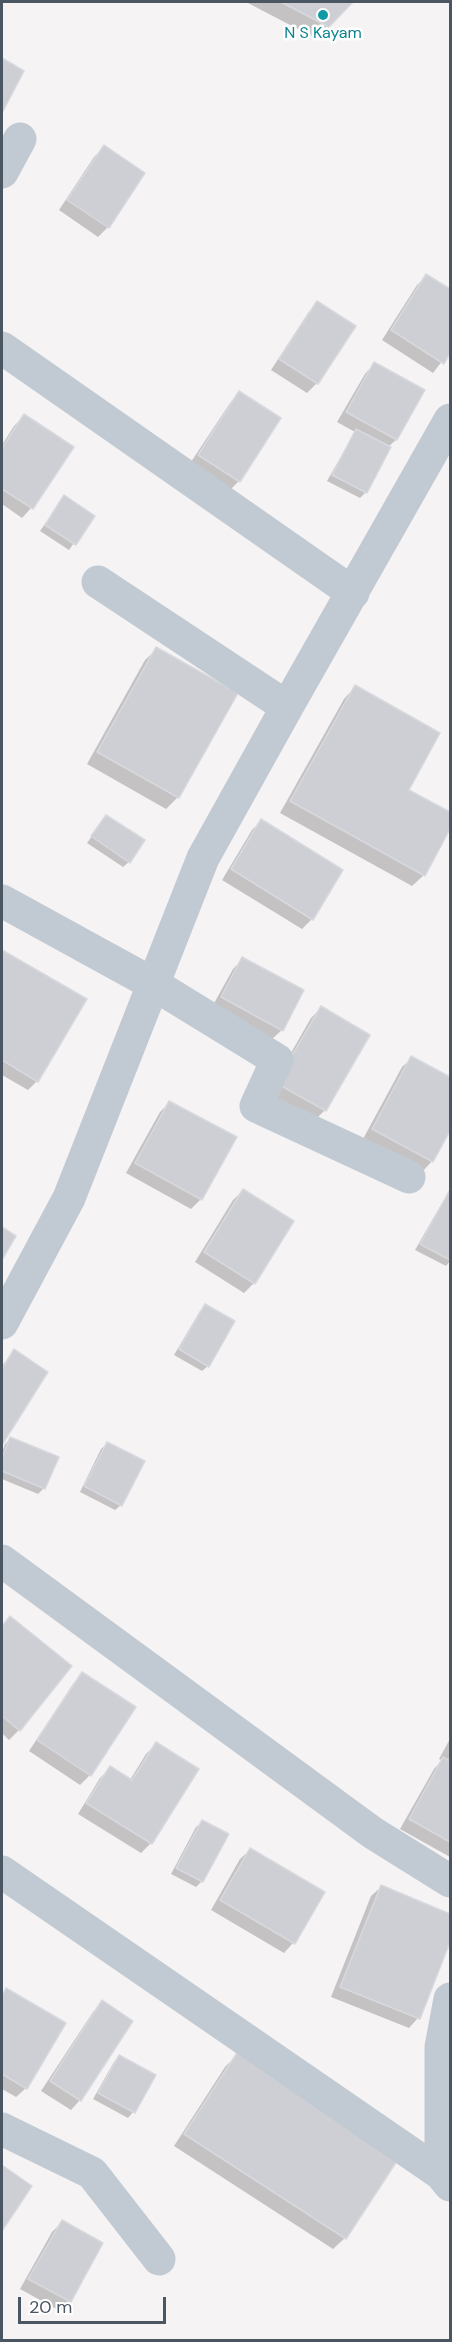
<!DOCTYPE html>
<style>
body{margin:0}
#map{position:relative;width:452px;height:2342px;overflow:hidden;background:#f5f3f3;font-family:"DM Sans",sans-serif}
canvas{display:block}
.frame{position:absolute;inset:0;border:3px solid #4a5661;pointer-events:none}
.scale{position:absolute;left:18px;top:2297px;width:148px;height:27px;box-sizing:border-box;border:3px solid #4a5661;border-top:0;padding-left:8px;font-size:18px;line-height:21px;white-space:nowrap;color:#4a5661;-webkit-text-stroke:4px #fff;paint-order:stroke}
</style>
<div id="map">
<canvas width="452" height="2342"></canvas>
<div class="frame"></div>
<div class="scale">20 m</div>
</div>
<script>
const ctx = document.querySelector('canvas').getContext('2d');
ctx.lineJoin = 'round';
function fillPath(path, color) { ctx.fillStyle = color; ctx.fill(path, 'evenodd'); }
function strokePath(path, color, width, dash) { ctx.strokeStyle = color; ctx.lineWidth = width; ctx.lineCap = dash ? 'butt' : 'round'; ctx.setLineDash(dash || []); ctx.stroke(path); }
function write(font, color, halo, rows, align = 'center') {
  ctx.font = font + ' "DM Sans",sans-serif'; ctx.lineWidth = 5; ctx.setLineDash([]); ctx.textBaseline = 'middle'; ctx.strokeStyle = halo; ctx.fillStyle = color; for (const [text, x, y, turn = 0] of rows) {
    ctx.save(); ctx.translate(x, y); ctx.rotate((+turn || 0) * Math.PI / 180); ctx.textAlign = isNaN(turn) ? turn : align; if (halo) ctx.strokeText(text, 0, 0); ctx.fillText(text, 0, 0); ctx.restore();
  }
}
fillPath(new Path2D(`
 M 246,2 L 351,2 L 315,38 Z
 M 2,60 L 22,71 L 2,110 Z
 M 104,147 L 108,227 L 98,237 L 59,210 L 94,157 Z
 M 427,276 L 450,291 L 450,351 L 433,373 L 382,340 L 417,285 Z
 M 317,303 L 354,326 L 317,383 L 307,393 L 271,370 L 308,313 Z
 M 374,364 L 423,391 L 396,440 L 388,447 L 366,492 L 360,498 L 327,481 L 355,432 L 337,422 L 365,374 Z
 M 239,393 L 239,481 L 229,491 L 189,465 L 230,403 Z
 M 24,416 L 71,448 L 31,508 L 22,518 L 2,504 L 2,445 L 14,426 Z
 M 64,497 L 93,516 L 69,550 L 40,531 Z
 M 157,649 L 178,797 L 166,809 L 87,764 L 145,660 Z
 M 355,687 L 407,790 L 450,814 L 450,826 L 424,875 L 412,886 L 280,813 L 344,699 Z
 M 106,817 L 129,862 L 123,867 L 87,843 Z
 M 262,820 L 312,919 L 302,929 L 222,880 L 252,830 Z
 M 2,951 L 85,1000 L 37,1081 L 28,1090 L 2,1075 Z
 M 243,959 L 282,1030 L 272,1039 L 212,1007 L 233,969 Z
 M 321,1008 L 325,1110 L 315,1120 L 268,1093 L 311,1018 Z
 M 412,1058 L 450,1079 L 450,1128 L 432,1161 L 423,1171 L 363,1139 L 402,1067 Z
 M 170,1102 L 201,1199 L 191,1209 L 126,1173 L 160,1112 Z
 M 450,1189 L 450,1261 L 446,1266 L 415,1250 Z
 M 243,1191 L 254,1283 L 244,1293 L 195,1262 L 233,1200 Z
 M 205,1306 L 208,1366 L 202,1371 L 174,1355 L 200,1311 Z
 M 14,1351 L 46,1372 L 2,1442 L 2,1366 Z
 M 11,1438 L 44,1488 L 38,1494 L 2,1479 L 2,1453 L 5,1444 Z
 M 107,1444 L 121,1505 L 115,1510 L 80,1492 L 101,1449 Z
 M 10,1618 L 19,1730 L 9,1740 L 2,1733 L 2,1626 Z
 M 82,1674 L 134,1708 L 90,1775 L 80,1785 L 29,1751 L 73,1684 Z
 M 450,1739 L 450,1857 L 400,1829 L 434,1769 L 442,1760 L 439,1759 Z
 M 156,1744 L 151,1843 L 141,1853 L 78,1814 L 100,1778 L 110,1768 L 130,1780 L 146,1754 Z
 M 202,1822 L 202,1881 L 196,1887 L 171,1874 L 196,1827 Z
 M 250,1850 L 293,1943 L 284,1953 L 211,1910 L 240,1859 Z
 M 381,1887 L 450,1915 L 450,1938 L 418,2018 L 409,2028 L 331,1997 L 371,1896 Z
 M 6,1990 L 26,2088 L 16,2097 L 2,2089 L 2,1995 Z
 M 102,2002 L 80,2100 L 71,2110 L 41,2091 L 93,2012 Z
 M 237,2055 L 345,2238 L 333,2249 L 174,2146 L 225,2067 Z
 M 119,2056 L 133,2112 L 128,2118 L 93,2099 L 114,2062 Z
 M 2,2167 L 30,2186 L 2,2228 Z
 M 62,2222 L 101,2244 L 69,2301 L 60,2311 L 20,2289 L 52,2232 Z`), '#0003');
const building = new Path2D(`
 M 281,2 L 353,2 L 329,27 Z
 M 2,58 L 24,71 L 2,113 Z
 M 104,145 L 145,173 L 109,228 L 67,200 Z
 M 426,274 L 450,289 L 450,353 L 444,364 L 391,330 Z
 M 317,301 L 356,326 L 318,384 L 279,359 Z
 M 374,362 L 425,390 L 397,440 L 346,412 Z
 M 239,391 L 281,418 L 240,482 L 198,455 Z
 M 24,414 L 74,447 L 33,509 L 2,489 L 2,448 Z
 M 356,429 L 391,447 L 367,493 L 332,475 Z
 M 64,495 L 95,516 L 76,545 L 45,525 Z
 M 156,647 L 238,693 L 179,798 L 97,752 Z
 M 355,685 L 440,733 L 409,790 L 450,812 L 450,829 L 425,876 L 290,801 Z
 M 106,815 L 145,840 L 130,863 L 91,836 Z
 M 261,819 L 343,870 L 313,920 L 231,869 Z
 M 2,950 L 87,999 L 38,1082 L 2,1060 Z
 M 242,957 L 304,990 L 283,1031 L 221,997 Z
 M 321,1006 L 370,1035 L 326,1111 L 276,1083 Z
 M 411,1056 L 450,1077 L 450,1131 L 433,1162 L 372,1129 Z
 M 169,1101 L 237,1137 L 202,1200 L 135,1163 Z
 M 243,1189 L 294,1221 L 255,1284 L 204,1252 Z
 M 450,1190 L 450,1260 L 420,1244 Z
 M 2,1227 L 16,1236 L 2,1260 Z
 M 205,1304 L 235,1321 L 209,1367 L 179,1349 Z
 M 14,1349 L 48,1372 L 2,1445 L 2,1369 Z
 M 10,1437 L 59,1457 L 45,1489 L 2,1471 L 2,1458 Z
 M 107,1442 L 145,1461 L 122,1506 L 84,1486 Z
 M 10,1616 L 72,1666 L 20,1731 L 2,1716 L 2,1626 Z
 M 82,1672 L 136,1707 L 91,1776 L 37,1740 Z
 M 156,1742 L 199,1769 L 152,1844 L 86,1803 L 110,1766 L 132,1780 Z
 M 443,1757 L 450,1761 L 450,1842 L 409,1819 Z
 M 202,1820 L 229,1834 L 203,1882 L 176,1868 Z
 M 250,1848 L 325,1892 L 295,1944 L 220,1900 Z
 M 381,1885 L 450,1914 L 450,1942 L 420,2019 L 340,1987 Z
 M 6,1988 L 66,2023 L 27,2089 L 2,2074 L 2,1996 Z
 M 102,2000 L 133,2021 L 81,2101 L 50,2081 Z
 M 237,2053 L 399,2158 L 346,2239 L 184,2134 Z
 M 119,2055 L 156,2075 L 135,2113 L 98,2093 Z
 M 2,2165 L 32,2186 L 2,2231 Z
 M 62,2220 L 103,2243 L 71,2302 L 28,2279 Z`);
fillPath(building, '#cdcfd5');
strokePath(building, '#d7d9de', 1.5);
strokePath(new Path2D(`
 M 2,172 L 20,139
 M 2,348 L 353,593
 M 98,582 L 287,707
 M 2,901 L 155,985 L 277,1060 L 256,1106 L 409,1177
 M 2,1323 L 69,1198 L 203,858 L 287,707 L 450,420
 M 2,1561 L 373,1833 L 450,1881
 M 2,1872 L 441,2174
 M 450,1999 L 441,2047 L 441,2174 L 450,2185
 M 2,2129 L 92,2173 L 159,2259`), '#c1cad2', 33);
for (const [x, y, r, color] of [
 [323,15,6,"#0f9aa8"]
]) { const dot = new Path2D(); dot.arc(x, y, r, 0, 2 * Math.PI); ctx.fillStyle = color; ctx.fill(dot); strokePath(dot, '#fff', 2); }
write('16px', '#0d838f', '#fff', [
 ["N S Kayam",323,34]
]);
</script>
